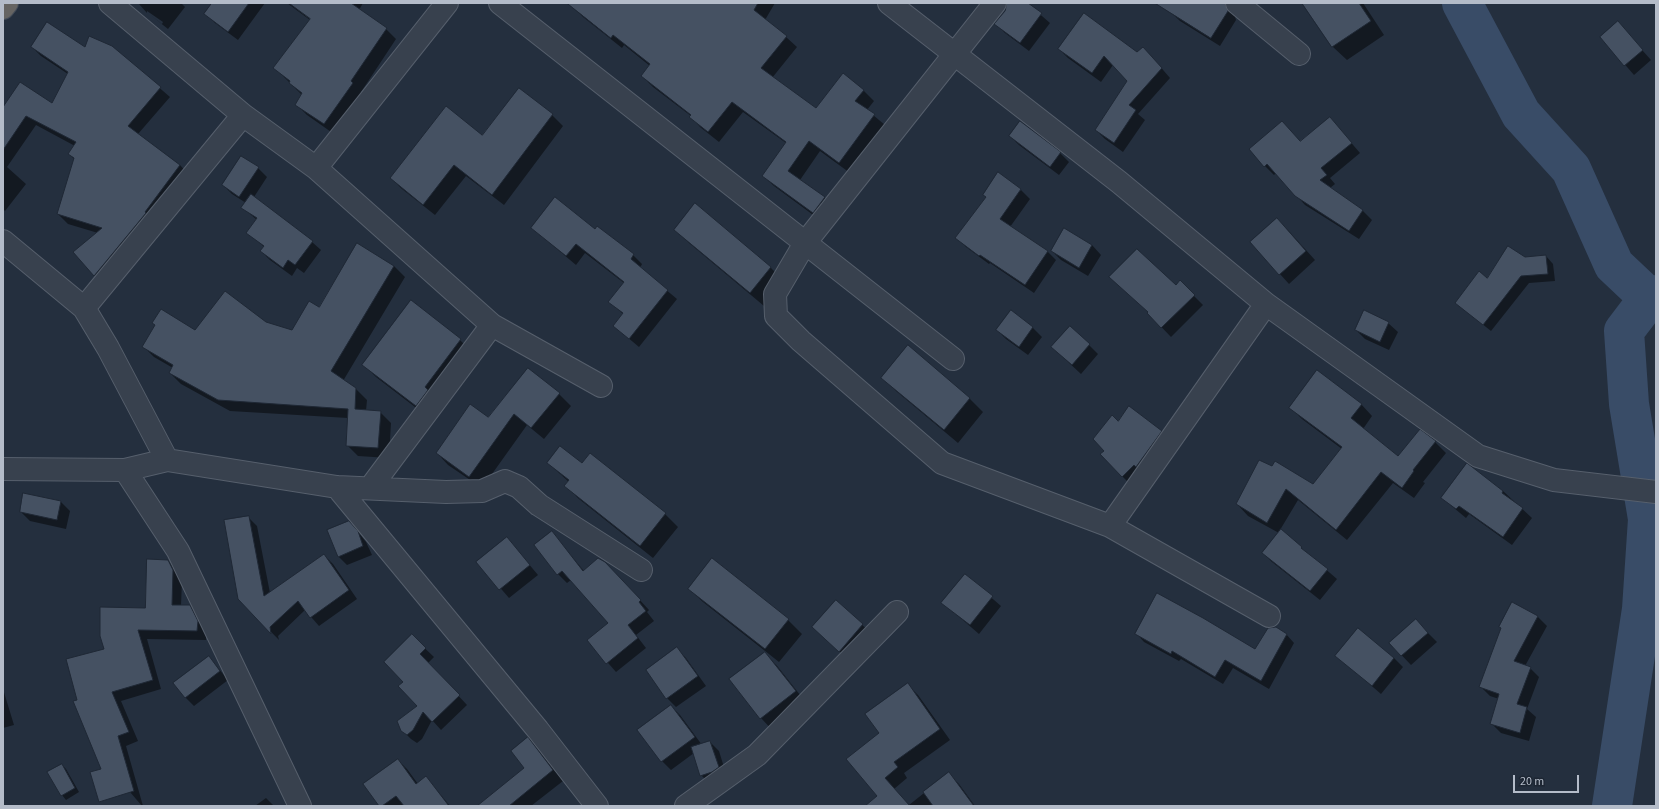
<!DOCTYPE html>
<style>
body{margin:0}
#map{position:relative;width:1659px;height:809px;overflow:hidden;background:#242f3e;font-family:"Source Sans 3",sans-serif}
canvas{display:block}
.frame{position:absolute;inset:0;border:4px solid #b4bcc9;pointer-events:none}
.scale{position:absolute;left:1513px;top:775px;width:66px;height:18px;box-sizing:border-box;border:2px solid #b4bcc9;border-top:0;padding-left:5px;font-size:12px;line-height:14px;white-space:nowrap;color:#b4bcc9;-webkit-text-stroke:3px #1d2633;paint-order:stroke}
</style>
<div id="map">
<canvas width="1659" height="809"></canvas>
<div class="frame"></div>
<div class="scale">20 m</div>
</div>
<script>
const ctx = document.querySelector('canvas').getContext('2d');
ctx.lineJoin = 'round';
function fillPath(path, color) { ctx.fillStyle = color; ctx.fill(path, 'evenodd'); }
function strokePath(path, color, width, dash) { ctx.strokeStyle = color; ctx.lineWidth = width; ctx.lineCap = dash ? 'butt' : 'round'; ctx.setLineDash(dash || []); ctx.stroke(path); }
fillPath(new Path2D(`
 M 140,3 L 181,3 L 185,7 L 168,29 L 148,13 L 162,24 L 163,22 L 147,11 L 147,13 L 139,4 Z
 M 214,3 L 265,3 L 238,40 L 215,23 L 206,14 Z
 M 287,3 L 363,3 L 359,10 L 386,29 L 396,39 L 361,92 L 363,94 L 334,134 L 307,115 L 297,105 L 302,95 L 275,68 L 310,20 Z
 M 575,3 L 775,3 L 765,20 L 786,37 L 797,47 L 772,78 L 816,110 L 864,91 L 874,101 L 867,110 L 885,125 L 850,173 L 820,151 L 800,180 L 825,198 L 835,208 L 824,223 L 774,186 L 763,176 L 786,143 L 743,112 L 719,142 L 700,127 L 691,116 L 653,87 L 642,76 L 650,66 L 624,45 L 622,48 L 583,17 L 573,6 Z
 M 1008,3 L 1027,3 L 1050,23 L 1029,51 L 1005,33 L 996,24 L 1006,11 Z
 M 1161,3 L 1223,3 L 1234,13 L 1236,20 L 1220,46 L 1180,21 Z
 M 1303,3 L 1363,3 L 1384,35 L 1347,60 L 1333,47 Z
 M 1618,23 L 1651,60 L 1634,75 L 1601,37 Z
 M 32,47 L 112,47 L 170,97 L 138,134 L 180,165 L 189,175 L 104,285 L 75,252 L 98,233 L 68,224 L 58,214 L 75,160 L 69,154 L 75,146 L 36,125 L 7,167 L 26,184 L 5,211 L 3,209 L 3,109 L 52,104 L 68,74 L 41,56 Z
 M 1059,49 L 1152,57 L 1170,78 L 1138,114 L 1145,120 L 1123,152 L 1105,139 L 1096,130 L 1128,81 L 1113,65 L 1101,82 L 1068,58 Z
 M 552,115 L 563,126 L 504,205 L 466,176 L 435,215 L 402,189 L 391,178 L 483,136 Z
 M 1330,118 L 1360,153 L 1330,178 L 1335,184 L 1330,188 L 1363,211 L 1372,220 L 1359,239 L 1305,205 L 1276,173 L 1274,175 L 1265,166 L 1251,150 L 1301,142 Z
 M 1010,136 L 1060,153 L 1069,162 L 1059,175 L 1019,145 Z
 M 258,168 L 267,177 L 254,197 L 312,242 L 321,250 L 304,273 L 297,268 L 292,276 L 270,260 L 261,251 L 264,247 L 248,232 L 257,220 L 243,208 L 246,203 L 232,194 L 223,185 Z
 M 1021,190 L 1030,199 L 1010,227 L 1047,251 L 1056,260 L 1034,293 L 990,263 L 989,264 L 966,247 L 957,238 Z
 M 695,205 L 771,268 L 784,281 L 764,306 L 689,243 L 675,230 Z
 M 532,228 L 595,230 L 598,228 L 633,255 L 642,264 L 640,268 L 677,299 L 639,347 L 614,326 L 623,314 L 610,302 L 624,283 L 585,253 L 576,265 Z
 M 1286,228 L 1315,260 L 1289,284 L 1251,242 Z
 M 357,244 L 394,266 L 405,277 L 343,381 L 356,389 L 367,400 L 366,411 L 380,412 L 391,423 L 389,458 L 358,456 L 347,445 L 348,418 L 230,411 L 181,384 L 170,373 L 173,368 L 154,357 L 143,346 L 196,332 L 265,323 L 293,331 L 319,308 Z
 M 1092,245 L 1101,255 L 1088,276 L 1061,260 L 1052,251 Z
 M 1546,256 L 1553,264 L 1555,281 L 1529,283 L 1491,331 L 1456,303 L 1487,279 L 1524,258 Z
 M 1180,282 L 1203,305 L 1171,337 L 1148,313 Z
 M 1011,311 L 1033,328 L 1042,337 L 1028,355 L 1006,339 L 997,330 Z
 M 1388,323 L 1398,332 L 1389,350 L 1365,339 L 1356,330 Z
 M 460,340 L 472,352 L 428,417 L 376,377 L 364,365 Z
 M 1089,345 L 1098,354 L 1081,374 L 1052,347 Z
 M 908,347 L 970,399 L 983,412 L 958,443 L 896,391 L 883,378 Z
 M 559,394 L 571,406 L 544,439 L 527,425 L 482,488 L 448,465 L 437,453 L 488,418 Z
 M 1361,404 L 1372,416 L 1363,429 L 1398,458 L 1435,442 L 1446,453 L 1423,482 L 1425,483 L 1414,498 L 1393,483 L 1347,540 L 1298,500 L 1280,530 L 1337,579 L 1320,600 L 1272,562 L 1263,553 L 1279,533 L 1248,516 L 1237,504 L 1259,461 L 1313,485 L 1342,449 L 1302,419 L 1291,408 Z
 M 1118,422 L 1161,432 L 1170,441 L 1131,485 L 1122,476 L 1106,451 Z
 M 591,455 L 665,514 L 678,527 L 653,558 L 579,499 L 566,486 L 569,482 L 548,463 L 583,465 Z
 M 1503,491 L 1532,518 L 1512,545 L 1469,514 L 1466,518 L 1442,498 Z
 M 24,494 L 61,502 L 70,511 L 66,529 L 30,521 L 21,512 Z
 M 248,517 L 257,526 L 270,593 L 324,555 L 333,564 L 357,599 L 319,626 L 305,610 L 278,636 L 279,640 L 239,599 Z
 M 358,532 L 366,542 L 372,555 L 347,565 L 338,556 Z
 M 552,533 L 584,571 L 614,572 L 649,610 L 647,612 L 654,621 L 636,635 L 646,648 L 616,672 L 588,640 L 609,623 L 571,580 L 567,583 L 558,574 Z
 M 507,538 L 538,575 L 509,598 L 478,562 Z
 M 168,561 L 177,570 L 182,580 L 181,606 L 190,606 L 199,616 L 206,631 L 206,640 L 147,639 L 161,689 L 121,701 L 138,741 L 126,746 L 143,806 L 142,806 L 118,778 L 78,700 L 105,650 L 146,609 Z
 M 965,575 L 1001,606 L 979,634 L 943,603 Z
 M 689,589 L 788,620 L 802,634 L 779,662 L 703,602 Z
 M 836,601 L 872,634 L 849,660 L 823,636 Z
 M 1537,616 L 1547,626 L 1525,666 L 1530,668 L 1539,677 L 1527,709 L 1536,717 L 1529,741 L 1501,733 L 1492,724 L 1499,699 L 1490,696 L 1481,687 L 1502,629 Z
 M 1416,621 L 1437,642 L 1411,665 L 1390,643 Z
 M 1136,633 L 1256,651 L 1286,634 L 1294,643 L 1269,689 L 1233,668 L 1223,684 L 1181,659 L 1179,661 L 1144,642 Z
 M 412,636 L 434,657 L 428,663 L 467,705 L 441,730 L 432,720 L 422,739 L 417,743 L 411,739 L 402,730 L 418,706 L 404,682 Z
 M 677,649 L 686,658 L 706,686 L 676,707 L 667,698 Z
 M 765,653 L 778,667 L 808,705 L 774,732 L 761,718 Z
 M 1337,656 L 1394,658 L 1403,667 L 1381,694 Z
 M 209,657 L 228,680 L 194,706 L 185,697 Z
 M 908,685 L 918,695 L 950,740 L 904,773 L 907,778 L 894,789 L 909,805 L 948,774 L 959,784 L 975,806 L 870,806 L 878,796 L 880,733 Z
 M 3,689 L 14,725 L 3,728 Z
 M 671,706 L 680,715 L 702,745 L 710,742 L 719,751 L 727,777 L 710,784 L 701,775 L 694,753 L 671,770 L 662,761 Z
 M 528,739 L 538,749 L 563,781 L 531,806 L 479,806 L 526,768 Z
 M 398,760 L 407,769 L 418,784 L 426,777 L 450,806 L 381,806 Z
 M 62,765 L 66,769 L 79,792 L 66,800 L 62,795 Z
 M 266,798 L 274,806 L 255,806 Z`), '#0007');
strokePath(new Path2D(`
 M 1462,3 L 1521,114 L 1571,169 L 1614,265 L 1649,298
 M 1612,806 L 1642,609 L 1648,519 L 1629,404 L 1624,331 L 1649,298 L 1656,295`), '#394c67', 40);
const building = new Path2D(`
 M 212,3 L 249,3 L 228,32 L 204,14 Z
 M 289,3 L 351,3 L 387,28 L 351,81 L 353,83 L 324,124 L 295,105 L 302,93 L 289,83 L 290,81 L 273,68 L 310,19 Z
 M 567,3 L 758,3 L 754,10 L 787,36 L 761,68 L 816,108 L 843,73 L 864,90 L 855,101 L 875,114 L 839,163 L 809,141 L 788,171 L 825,197 L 813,213 L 762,176 L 786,142 L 732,102 L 708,132 L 689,117 L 691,115 L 641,76 L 650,64 L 613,35 L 611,38 Z
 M 1007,3 L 1028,3 L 1042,13 L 1020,43 L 994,24 L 1005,11 Z
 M 1155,3 L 1225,3 L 1228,11 L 1211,38 Z
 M 1302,3 L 1359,3 L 1371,21 L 1332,47 Z
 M 1084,13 L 1137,52 L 1143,47 L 1162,68 L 1129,105 L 1136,110 L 1114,143 L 1095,130 L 1127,81 L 1104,56 L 1092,73 L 1058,49 Z
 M 1618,21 L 1643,50 L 1624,66 L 1600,37 Z
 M 47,22 L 85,47 L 89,36 L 112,46 L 161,87 L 128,126 L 180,165 L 145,212 L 146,213 L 94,276 L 73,252 L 102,228 L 57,214 L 74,158 L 68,154 L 76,142 L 26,116 L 3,150 L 3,107 L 20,82 L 52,103 L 68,72 L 31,47 Z
 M 519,88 L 553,114 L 492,195 L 454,165 L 423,205 L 390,178 L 446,106 L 482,135 Z
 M 1330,117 L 1352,143 L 1321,168 L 1327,175 L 1320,180 L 1363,210 L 1349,231 L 1295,196 L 1267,164 L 1264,167 L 1249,149 L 1282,121 L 1300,141 Z
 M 1020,121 L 1061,152 L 1050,167 L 1009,136 Z
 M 241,156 L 259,167 L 239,197 L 222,185 Z
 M 998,172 L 1021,189 L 1000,219 L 1048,251 L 1025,285 L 980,255 L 979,256 L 955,238 L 986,197 L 983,195 Z
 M 251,194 L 313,241 L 295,265 L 288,260 L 283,268 L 260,251 L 264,246 L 246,233 L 257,218 L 241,208 Z
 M 555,197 L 595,229 L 597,226 L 634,254 L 631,259 L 668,290 L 629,339 L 613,326 L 623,313 L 608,302 L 624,282 L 576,244 L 566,256 L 531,228 Z
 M 695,203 L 771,267 L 750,293 L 674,230 Z
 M 1277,218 L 1306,251 L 1279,275 L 1250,242 Z
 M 1064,228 L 1092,245 L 1079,268 L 1051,251 Z
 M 357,243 L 394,266 L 331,371 L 356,388 L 355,409 L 381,411 L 378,448 L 346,446 L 348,409 L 218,400 L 169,373 L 173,365 L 142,347 L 155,325 L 152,323 L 161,309 L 195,330 L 225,291 L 266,322 L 292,330 L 309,301 L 319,307 Z
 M 1508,246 L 1525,257 L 1546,255 L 1548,274 L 1521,276 L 1483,325 L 1455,303 L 1479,271 L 1487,278 Z
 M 1137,249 L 1176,285 L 1180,280 L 1195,295 L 1161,328 L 1147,313 L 1148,312 L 1109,277 Z
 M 411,300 L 461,339 L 425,387 L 428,390 L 416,406 L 362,365 Z
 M 1011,310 L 1033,327 L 1019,347 L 996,330 Z
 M 1364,310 L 1389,322 L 1380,342 L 1355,330 Z
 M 1070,326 L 1090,344 L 1072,365 L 1051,347 Z
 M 908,345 L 970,398 L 944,430 L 881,378 Z
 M 528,368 L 560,393 L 531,428 L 514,414 L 469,477 L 436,453 L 470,404 L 488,417 Z
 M 1317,370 L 1362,404 L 1351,418 L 1398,456 L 1420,429 L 1436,441 L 1413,470 L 1414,471 L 1402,488 L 1381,472 L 1336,530 L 1286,489 L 1267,523 L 1236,504 L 1259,460 L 1272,466 L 1275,461 L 1313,484 L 1342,447 L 1289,408 Z
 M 1129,406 L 1162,431 L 1136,467 L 1134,465 L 1122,477 L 1100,454 L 1104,451 L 1093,439 L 1112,415 L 1118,421 Z
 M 560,446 L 582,463 L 590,453 L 666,513 L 640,546 L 564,486 L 569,480 L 547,463 Z
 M 1467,463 L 1503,491 L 1502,493 L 1523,508 L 1503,537 L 1459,506 L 1456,509 L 1441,498 Z
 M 23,493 L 61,501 L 57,520 L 20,512 Z
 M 249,516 L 264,596 L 324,554 L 349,590 L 310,618 L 298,601 L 270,627 L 271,634 L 238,599 L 224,520 Z
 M 349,521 L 358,531 L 363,546 L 338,557 L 327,530 Z
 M 1281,529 L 1302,547 L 1301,548 L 1328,569 L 1310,591 L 1262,553 Z
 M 552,531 L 583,571 L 598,558 L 605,562 L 641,600 L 639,602 L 646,611 L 628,625 L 638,638 L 606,664 L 587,640 L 608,623 L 562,571 L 557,575 L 534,545 Z
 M 507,537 L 530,565 L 499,590 L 476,562 Z
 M 712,558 L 789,619 L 765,649 L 688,589 Z
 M 147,559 L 168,560 L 173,570 L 172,605 L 190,605 L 198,621 L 197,631 L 138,630 L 153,680 L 112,692 L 129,732 L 118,736 L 134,791 L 99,802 L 90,772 L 101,769 L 73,701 L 77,700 L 66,659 L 104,649 L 100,636 L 100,607 L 145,608 Z
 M 965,574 L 993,596 L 970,625 L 941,603 Z
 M 1157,593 L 1203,618 L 1255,649 L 1268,628 L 1276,627 L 1287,634 L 1261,681 L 1225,660 L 1215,677 L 1172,651 L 1171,654 L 1135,634 Z
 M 836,600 L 863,624 L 839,652 L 812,627 Z
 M 1512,602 L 1538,616 L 1514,661 L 1531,667 L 1517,704 L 1527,707 L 1520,733 L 1490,724 L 1499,694 L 1479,687 L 1501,628 L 1499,627 Z
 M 1416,619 L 1428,633 L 1401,656 L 1389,643 Z
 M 1358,628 L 1394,658 L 1372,686 L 1335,656 Z
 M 412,634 L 426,648 L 420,654 L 460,695 L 432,722 L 423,712 L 413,730 L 407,735 L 401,731 L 397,721 L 417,706 L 398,686 L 403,682 L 384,662 Z
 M 677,647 L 698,676 L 666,699 L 646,670 Z
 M 765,652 L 796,691 L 760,719 L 729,679 Z
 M 209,656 L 220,671 L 185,698 L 173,683 Z
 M 908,683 L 940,729 L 894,762 L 898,767 L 885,778 L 910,806 L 865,806 L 877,796 L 846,759 L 879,733 L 865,714 Z
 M 671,705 L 695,737 L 661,762 L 637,730 Z
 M 528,737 L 553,770 L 509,806 L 477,806 L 524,768 L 511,751 Z
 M 710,741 L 719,767 L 712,772 L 700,776 L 691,747 Z
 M 398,759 L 416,784 L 426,776 L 449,806 L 404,806 L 396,796 L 382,806 L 379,806 L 363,784 Z
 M 62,764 L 75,788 L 61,796 L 47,772 Z
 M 949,772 L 974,806 L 933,806 L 923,792 Z`);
fillPath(building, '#455162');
strokePath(building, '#1f2835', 1);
const minor = new Path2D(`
 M 110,3 L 243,115 L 316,168 L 492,325 L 601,386
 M 500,3 L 953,359
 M 889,3 L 1119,182 L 1266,304 L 1478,456 L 1554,480 L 1656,492
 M 995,3 L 805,243 L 775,294 L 776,316 L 801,341 L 942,463 L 1110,526 L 1269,616
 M 1237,3 L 1299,54
 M 316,168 L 447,3
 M 3,241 L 84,308 L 108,348 L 167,460
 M 84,308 L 243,115
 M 3,469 L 125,470 L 167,460 L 337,487 L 446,492 L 482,491 L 505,481 L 519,487 L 539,505 L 641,570
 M 125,470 L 178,551 L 300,806
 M 337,487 L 538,730 L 597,806
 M 370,488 L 492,325
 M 1110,526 L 1266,304
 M 686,806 L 757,755 L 897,612`);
const trunk = new Path2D(`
 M 3,8 L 7,3`);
strokePath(minor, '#565f6c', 24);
strokePath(trunk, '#434c59', 24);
strokePath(minor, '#38414e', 22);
strokePath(trunk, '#656462', 22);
</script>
